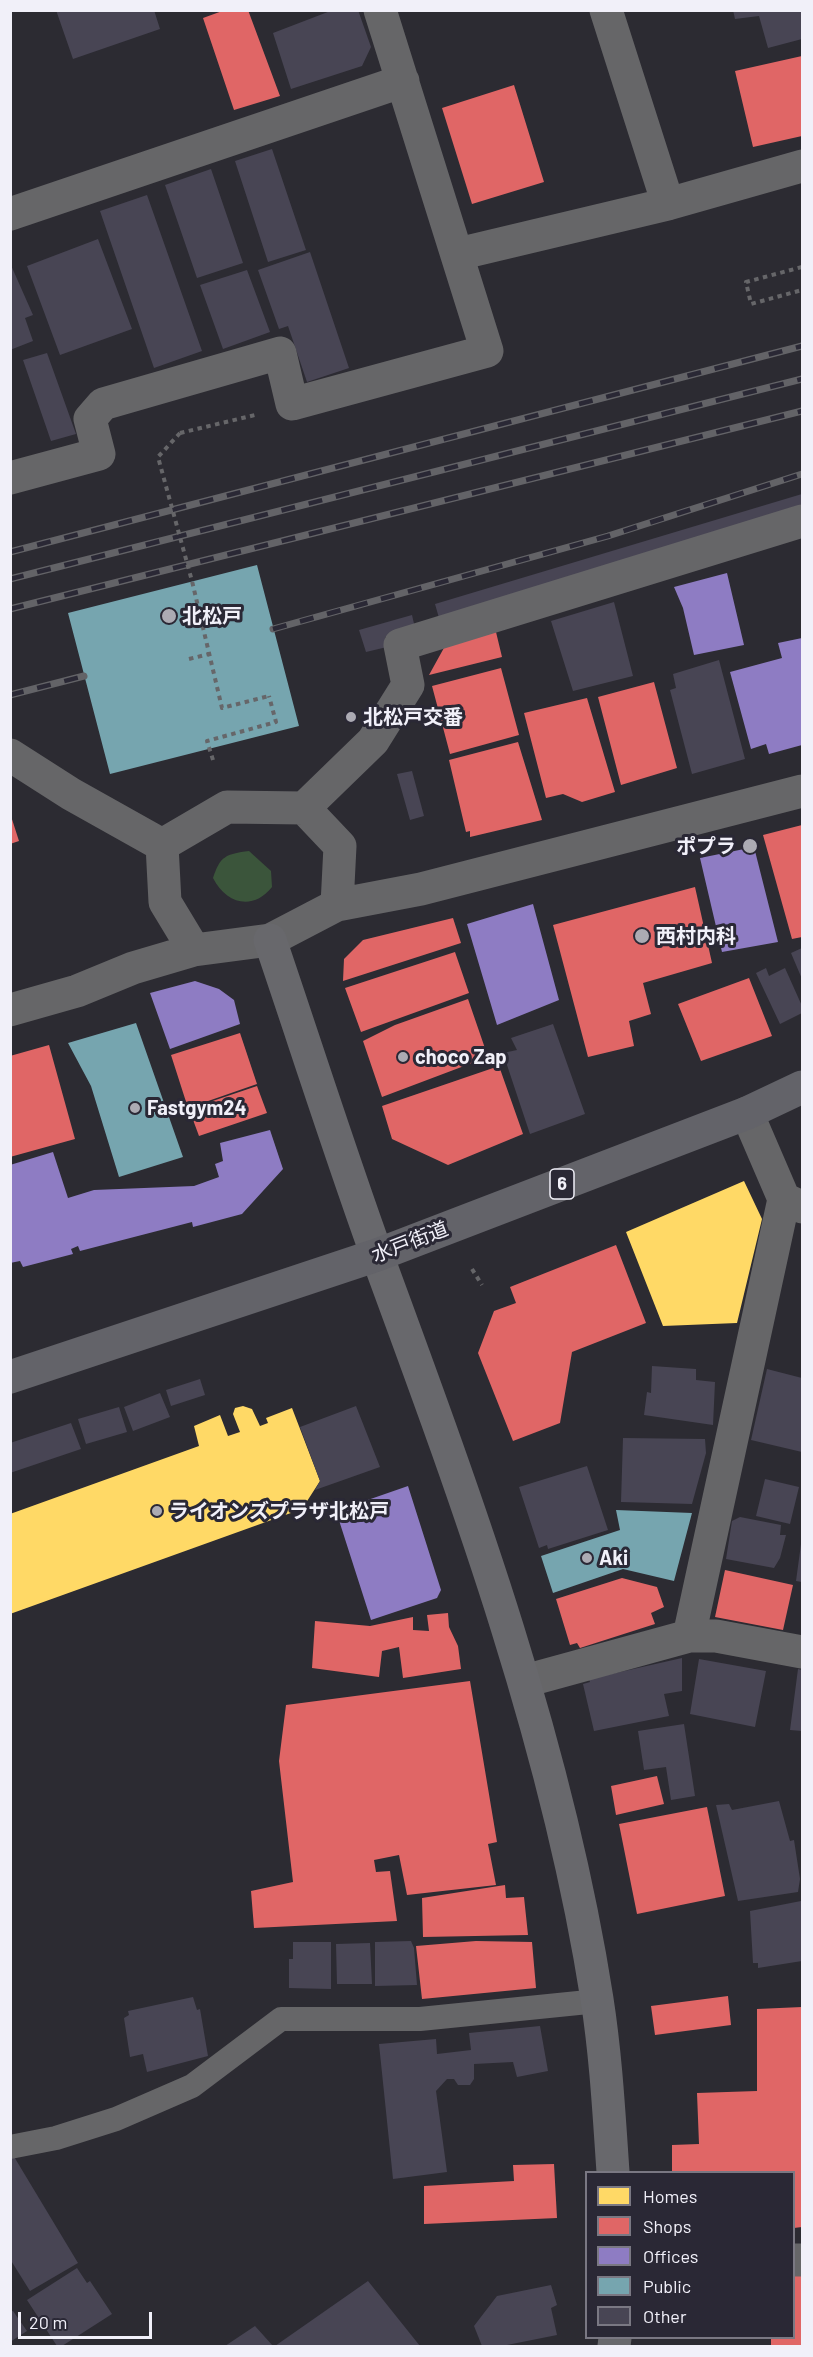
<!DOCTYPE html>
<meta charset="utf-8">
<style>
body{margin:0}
#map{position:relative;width:813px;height:2357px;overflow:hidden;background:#2c2b32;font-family:Barlow,sans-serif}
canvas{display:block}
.frame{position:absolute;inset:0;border:12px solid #f1f0f9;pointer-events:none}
.legend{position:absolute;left:585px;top:2171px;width:210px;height:168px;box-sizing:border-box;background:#2a2835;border:2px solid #7a7883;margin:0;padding:8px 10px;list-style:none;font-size:18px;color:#f1f0f9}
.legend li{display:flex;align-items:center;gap:12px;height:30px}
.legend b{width:30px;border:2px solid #7a7883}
.scale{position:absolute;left:18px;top:2312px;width:134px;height:27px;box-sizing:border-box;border:3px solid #f1f0f9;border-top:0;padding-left:8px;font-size:18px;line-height:21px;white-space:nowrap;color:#f1f0f9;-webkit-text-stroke:4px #2a2835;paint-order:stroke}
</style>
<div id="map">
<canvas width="813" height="2357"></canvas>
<div class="frame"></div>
<ul class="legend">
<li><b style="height:16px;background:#ffd966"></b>Homes</li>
<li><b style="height:16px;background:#e06666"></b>Shops</li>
<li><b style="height:16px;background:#8e7cc3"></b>Offices</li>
<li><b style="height:16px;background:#76a5af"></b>Public</li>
<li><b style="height:16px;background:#484554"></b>Other</li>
</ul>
<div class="scale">20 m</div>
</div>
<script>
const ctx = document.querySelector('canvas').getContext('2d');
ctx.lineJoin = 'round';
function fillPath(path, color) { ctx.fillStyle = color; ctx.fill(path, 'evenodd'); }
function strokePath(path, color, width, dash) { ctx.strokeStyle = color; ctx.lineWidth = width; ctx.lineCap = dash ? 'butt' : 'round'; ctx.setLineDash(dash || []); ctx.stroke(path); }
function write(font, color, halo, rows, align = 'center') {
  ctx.font = font + ' Barlow,"Noto Sans JP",sans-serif'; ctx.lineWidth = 6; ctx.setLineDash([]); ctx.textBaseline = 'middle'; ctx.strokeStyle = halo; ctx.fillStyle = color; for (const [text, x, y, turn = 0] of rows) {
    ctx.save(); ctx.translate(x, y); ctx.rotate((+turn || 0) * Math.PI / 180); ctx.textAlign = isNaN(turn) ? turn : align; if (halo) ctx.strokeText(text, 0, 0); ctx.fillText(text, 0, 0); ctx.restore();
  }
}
fillPath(new Path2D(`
 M 249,851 L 271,871 L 272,887 C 253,911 226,904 213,878 C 220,856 226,854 249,851 Z`), '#3b553b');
fillPath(new Path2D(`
 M 744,1181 L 762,1219 L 737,1323 L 663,1326 L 626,1232 Z
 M 243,1406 L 252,1409 L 260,1426 L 268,1423 L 266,1418 L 292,1408 L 320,1481 L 302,1509 L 10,1614 L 10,1514 L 199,1446 L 194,1426 L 220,1415 L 228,1436 L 240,1432 L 233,1414 L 235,1408 Z`), '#ffd966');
fillPath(new Path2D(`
 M 225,10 L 248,10 L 280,96 L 234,110 L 203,18 Z
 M 802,56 L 802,136 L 753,147 L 735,71 Z
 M 514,85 L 544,182 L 472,204 L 442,108 Z
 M 496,632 L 502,657 L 429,675 L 445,646 Z
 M 501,668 L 519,735 L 450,754 L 432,686 Z
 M 654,682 L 677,768 L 621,785 L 598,697 Z
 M 587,698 L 615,792 L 582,802 L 563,794 L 546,798 L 524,713 Z
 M 518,742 L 542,820 L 470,837 L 470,831 L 466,832 L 449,760 Z
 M 10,813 L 19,841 L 10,844 Z
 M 802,825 L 802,937 L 792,939 L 763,835 Z
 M 695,887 L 712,963 L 643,983 L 651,1014 L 629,1021 L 634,1046 L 588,1057 L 553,925 Z
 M 453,918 L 461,943 L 343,981 L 344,959 L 363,940 Z
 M 455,952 L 469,993 L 361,1032 L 345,988 Z
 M 749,978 L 772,1036 L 701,1061 L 678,1004 Z
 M 468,999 L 488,1057 L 382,1097 L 363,1041 L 395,1025 Z
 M 240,1033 L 257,1084 L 188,1108 L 171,1055 Z
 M 49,1045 L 75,1139 L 10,1157 L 10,1056 Z
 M 499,1066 L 523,1134 L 448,1165 L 392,1139 L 382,1106 Z
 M 257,1086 L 267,1113 L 199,1136 L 189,1109 Z
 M 616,1245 L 646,1323 L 572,1352 L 560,1423 L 513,1441 L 478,1353 L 494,1311 L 516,1303 L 510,1287 Z
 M 725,1570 L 793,1585 L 783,1630 L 715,1617 Z
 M 622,1578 L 657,1587 L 664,1607 L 651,1613 L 655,1624 L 580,1648 L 577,1643 L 570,1645 L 556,1599 Z
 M 448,1613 L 449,1627 L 458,1646 L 461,1669 L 403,1678 L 399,1647 L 382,1651 L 379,1677 L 312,1668 L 315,1621 L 370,1626 L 413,1617 L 413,1630 L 429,1631 L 427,1615 Z
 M 470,1681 L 497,1842 L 488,1844 L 496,1885 L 407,1895 L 399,1855 L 374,1860 L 376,1872 L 390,1871 L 397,1921 L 254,1928 L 251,1891 L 293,1882 L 279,1761 L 286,1705 Z
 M 657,1776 L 664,1804 L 616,1815 L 611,1786 Z
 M 707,1807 L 725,1896 L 637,1914 L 619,1824 Z
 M 505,1885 L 506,1898 L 524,1897 L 528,1935 L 423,1937 L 422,1898 Z
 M 476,1941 L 532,1942 L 536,1988 L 422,1999 L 416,1946 Z
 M 728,1996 L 731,2025 L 655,2035 L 651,2006 Z
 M 802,2007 L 802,2227 L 794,2228 L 794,2172 L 672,2172 L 672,2145 L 699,2144 L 697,2093 L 757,2091 L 757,2009 Z
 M 554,2164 L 557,2218 L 424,2224 L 424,2186 L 514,2181 L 513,2165 Z
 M 794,2274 L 802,2274 L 802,2346 L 771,2346 L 771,2338 L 794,2338 Z`), '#e06666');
fillPath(new Path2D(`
 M 727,573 L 744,645 L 694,655 L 683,608 L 674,587 Z
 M 802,638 L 802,745 L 769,754 L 766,744 L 751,749 L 730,672 L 782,658 L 778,643 Z
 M 754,847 L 778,942 L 722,952 L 700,858 Z
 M 533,904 L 559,1000 L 497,1025 L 467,924 Z
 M 195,981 L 219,989 L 234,1000 L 240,1024 L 170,1049 L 150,993 Z
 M 270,1130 L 283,1169 L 242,1214 L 193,1227 L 192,1222 L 80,1251 L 78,1246 L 71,1249 L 73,1254 L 23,1267 L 20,1261 L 10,1263 L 10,1165 L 53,1152 L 68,1198 L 94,1190 L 194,1186 L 219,1177 L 215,1164 L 223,1161 L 220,1143 Z
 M 408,1486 L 441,1590 L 437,1598 L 371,1620 L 336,1511 Z`), '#8e7cc3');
fillPath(new Path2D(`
 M 257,565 L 299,726 L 110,774 L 68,613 Z
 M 136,1023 L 183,1157 L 119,1177 L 91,1086 L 68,1043 Z
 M 616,1510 L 692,1513 L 674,1581 L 623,1569 L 553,1593 L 541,1556 L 620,1530 Z`), '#76a5af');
fillPath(new Path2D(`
 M 56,10 L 154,10 L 160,29 L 73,59 Z
 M 333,10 L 358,10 L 371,47 L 362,66 L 291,89 L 273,33 Z
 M 733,10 L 802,10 L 802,39 L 768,48 L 759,16 L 735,19 Z
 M 272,149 L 306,250 L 268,262 L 235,161 Z
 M 211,169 L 243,263 L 197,278 L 165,185 Z
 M 147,195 L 202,351 L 154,368 L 100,211 Z
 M 98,239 L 132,329 L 60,355 L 27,266 Z
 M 310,252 L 349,368 L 307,382 L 288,326 L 279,329 L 258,270 Z
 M 10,263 L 33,315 L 25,318 L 33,341 L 10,350 Z
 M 247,270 L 270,332 L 223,349 L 200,285 Z
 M 47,353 L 76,434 L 51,441 L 23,360 Z
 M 802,494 L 802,505 L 439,618 L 435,604 Z
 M 614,602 L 633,676 L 573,691 L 551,621 Z
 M 412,615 L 415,628 L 385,637 L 387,647 L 366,652 L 359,630 Z
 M 719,660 L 745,759 L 692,774 L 670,690 L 676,688 L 673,674 Z
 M 412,771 L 424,816 L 410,820 L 397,774 Z
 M 802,948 L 802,979 L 791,953 Z
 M 766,968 L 769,976 L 785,968 L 802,1006 L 802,1013 L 780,1024 L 756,973 Z
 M 553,1024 L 585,1114 L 530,1134 L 503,1053 L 517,1050 L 511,1038 Z
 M 652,1366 L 696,1369 L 696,1380 L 715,1382 L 713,1425 L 644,1415 L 647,1392 L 651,1393 Z
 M 767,1369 L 802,1378 L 802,1452 L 751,1440 Z
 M 200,1379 L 205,1395 L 171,1406 L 166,1390 Z
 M 160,1393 L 170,1417 L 133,1431 L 124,1407 Z
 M 356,1406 L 380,1467 L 315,1490 L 320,1481 L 300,1427 Z
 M 119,1407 L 127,1432 L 86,1444 L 78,1419 Z
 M 71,1423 L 81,1449 L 10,1473 L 10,1443 Z
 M 623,1438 L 705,1439 L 706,1453 L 692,1504 L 621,1502 Z
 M 587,1466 L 608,1530 L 548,1549 L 547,1545 L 539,1548 L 519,1487 Z
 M 765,1479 L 799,1487 L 790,1524 L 756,1516 Z
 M 740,1517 L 781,1525 L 780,1535 L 786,1535 L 780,1558 L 774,1568 L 726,1559 L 732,1521 Z
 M 801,1544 L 802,1544 L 802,1582 L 796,1581 Z
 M 682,1658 L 682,1691 L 664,1694 L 669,1716 L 594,1731 L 583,1684 L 590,1682 L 589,1679 Z
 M 699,1659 L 766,1671 L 755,1727 L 690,1714 Z
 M 798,1669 L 802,1670 L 802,1731 L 790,1730 Z
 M 684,1724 L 695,1796 L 671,1800 L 666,1767 L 644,1770 L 638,1731 Z
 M 779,1801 L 790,1841 L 794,1840 L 800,1879 L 798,1892 L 738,1901 L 716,1805 L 729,1804 L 732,1810 Z
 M 801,1901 L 802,1961 L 758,1968 L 758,1963 L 753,1963 L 750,1911 Z
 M 411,1941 L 414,1948 L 417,1985 L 375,1986 L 375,1942 Z
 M 293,1942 L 331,1942 L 331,1989 L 289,1988 L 289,1959 L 293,1959 Z
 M 370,1943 L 372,1984 L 337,1984 L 336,1944 Z
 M 193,1997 L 197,2010 L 200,2009 L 208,2056 L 147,2072 L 143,2054 L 130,2057 L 124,2018 L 129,2015 L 128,2011 Z
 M 540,2026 L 548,2071 L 517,2077 L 513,2062 L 474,2064 L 474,2079 L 470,2085 L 458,2085 L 454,2079 L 447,2079 L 436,2091 L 447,2172 L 393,2179 L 379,2044 L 436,2039 L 437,2054 L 471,2050 L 469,2033 Z
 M 13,2155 L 78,2263 L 30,2291 L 10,2259 L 10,2156 Z
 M 77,2268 L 87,2283 L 90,2281 L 112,2314 L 62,2346 L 57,2346 L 27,2300 Z
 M 368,2281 L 420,2346 L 275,2346 Z
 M 551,2285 L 557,2305 L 551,2308 L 557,2335 L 502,2346 L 482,2346 L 474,2326 L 497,2296 Z
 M 13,2311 L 27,2331 L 10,2342 L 10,2312 Z
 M 255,2326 L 273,2346 L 225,2346 Z`), '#484554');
strokePath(new Path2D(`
 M 802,267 L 746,282 L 751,304 L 802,290
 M 180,433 L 255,415
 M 189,659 L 209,654
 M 213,760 L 207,741 L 276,722 L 269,696
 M 472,1269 L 482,1285`), '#666669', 4, [4.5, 4.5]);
strokePath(new Path2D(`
 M 10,2147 L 56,2138 L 116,2119 L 192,2086 L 281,2019 L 420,2019 L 598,2001`), '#666668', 24);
strokePath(new Path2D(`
 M 606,10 L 668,204
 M 10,214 L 403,81
 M 458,254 L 668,204 L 802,166
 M 10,478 L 99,454 L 90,419 L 103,404 L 280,353 L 292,404 L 487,351 L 380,10
 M 10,755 L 71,794 L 162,845
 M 304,808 L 373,741 L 408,685 L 400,645 L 802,521
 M 337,905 L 421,889 L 802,791
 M 10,1010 L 77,991 L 133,968 L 194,950 L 270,940 L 337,905 L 340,846 L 304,808 L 227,807 L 162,845 L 165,902 L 194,950
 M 747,1113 L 784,1199
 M 802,1207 L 784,1199 L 689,1636 L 716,1636 L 802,1652
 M 525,1681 L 689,1636
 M 794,2260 L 802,2260`), '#666668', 33);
strokePath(new Path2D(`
 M 270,940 C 306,1046 340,1153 378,1258 C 467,1500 557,1743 597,1999 C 606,2057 609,2114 613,2172
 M 614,2346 L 615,2338`), '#68686c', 33);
strokePath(new Path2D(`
 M 10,1377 L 377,1255 L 747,1113 L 802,1087`), '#636369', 33);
const rail = new Path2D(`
 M 10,552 L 802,346
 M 10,579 L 802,379
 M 10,609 L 802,411
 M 273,629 L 608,536 L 802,474
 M 10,695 L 84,676`);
strokePath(rail, '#636367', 7);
strokePath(rail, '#2a2835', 4.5, [14]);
strokePath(new Path2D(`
 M 180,433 L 158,457 L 192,581 L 222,708 L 269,696`), '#666669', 4, [4.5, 4.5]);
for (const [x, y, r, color] of [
 [169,616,8,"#acabb3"],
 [351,717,6,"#acabb3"],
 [750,846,8,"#acabb3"],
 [642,936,8,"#acabb3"],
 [403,1057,6,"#acabb3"],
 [135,1108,6,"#acabb3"],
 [157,1511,6,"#acabb3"],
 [587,1558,6,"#acabb3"]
]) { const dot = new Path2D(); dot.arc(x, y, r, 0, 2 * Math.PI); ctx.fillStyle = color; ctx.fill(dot); strokePath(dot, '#2a2835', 2); }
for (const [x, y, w] of [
 [562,1184,24]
]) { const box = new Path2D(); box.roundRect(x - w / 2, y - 15, w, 30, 4.5); ctx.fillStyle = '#2a2835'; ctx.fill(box); strokePath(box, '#f1f0f9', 1.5); }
write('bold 18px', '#f1f0f9', null, [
 ["6",562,1184]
]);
write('bold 20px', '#f1f0f9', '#2a2835', [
 ["北松戸",182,616],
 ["北松戸交番",363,717],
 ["ポプラ",736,846,"right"],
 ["西村内科",656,936],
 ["choco Zap",415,1057],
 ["Fastgym24",147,1108],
 ["ライオンズプラザ北松戸",169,1511],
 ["Aki",599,1558]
], 'left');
write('20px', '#f1f0f9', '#2a2835', [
 ["水戸街道",410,1242,-21]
]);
</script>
